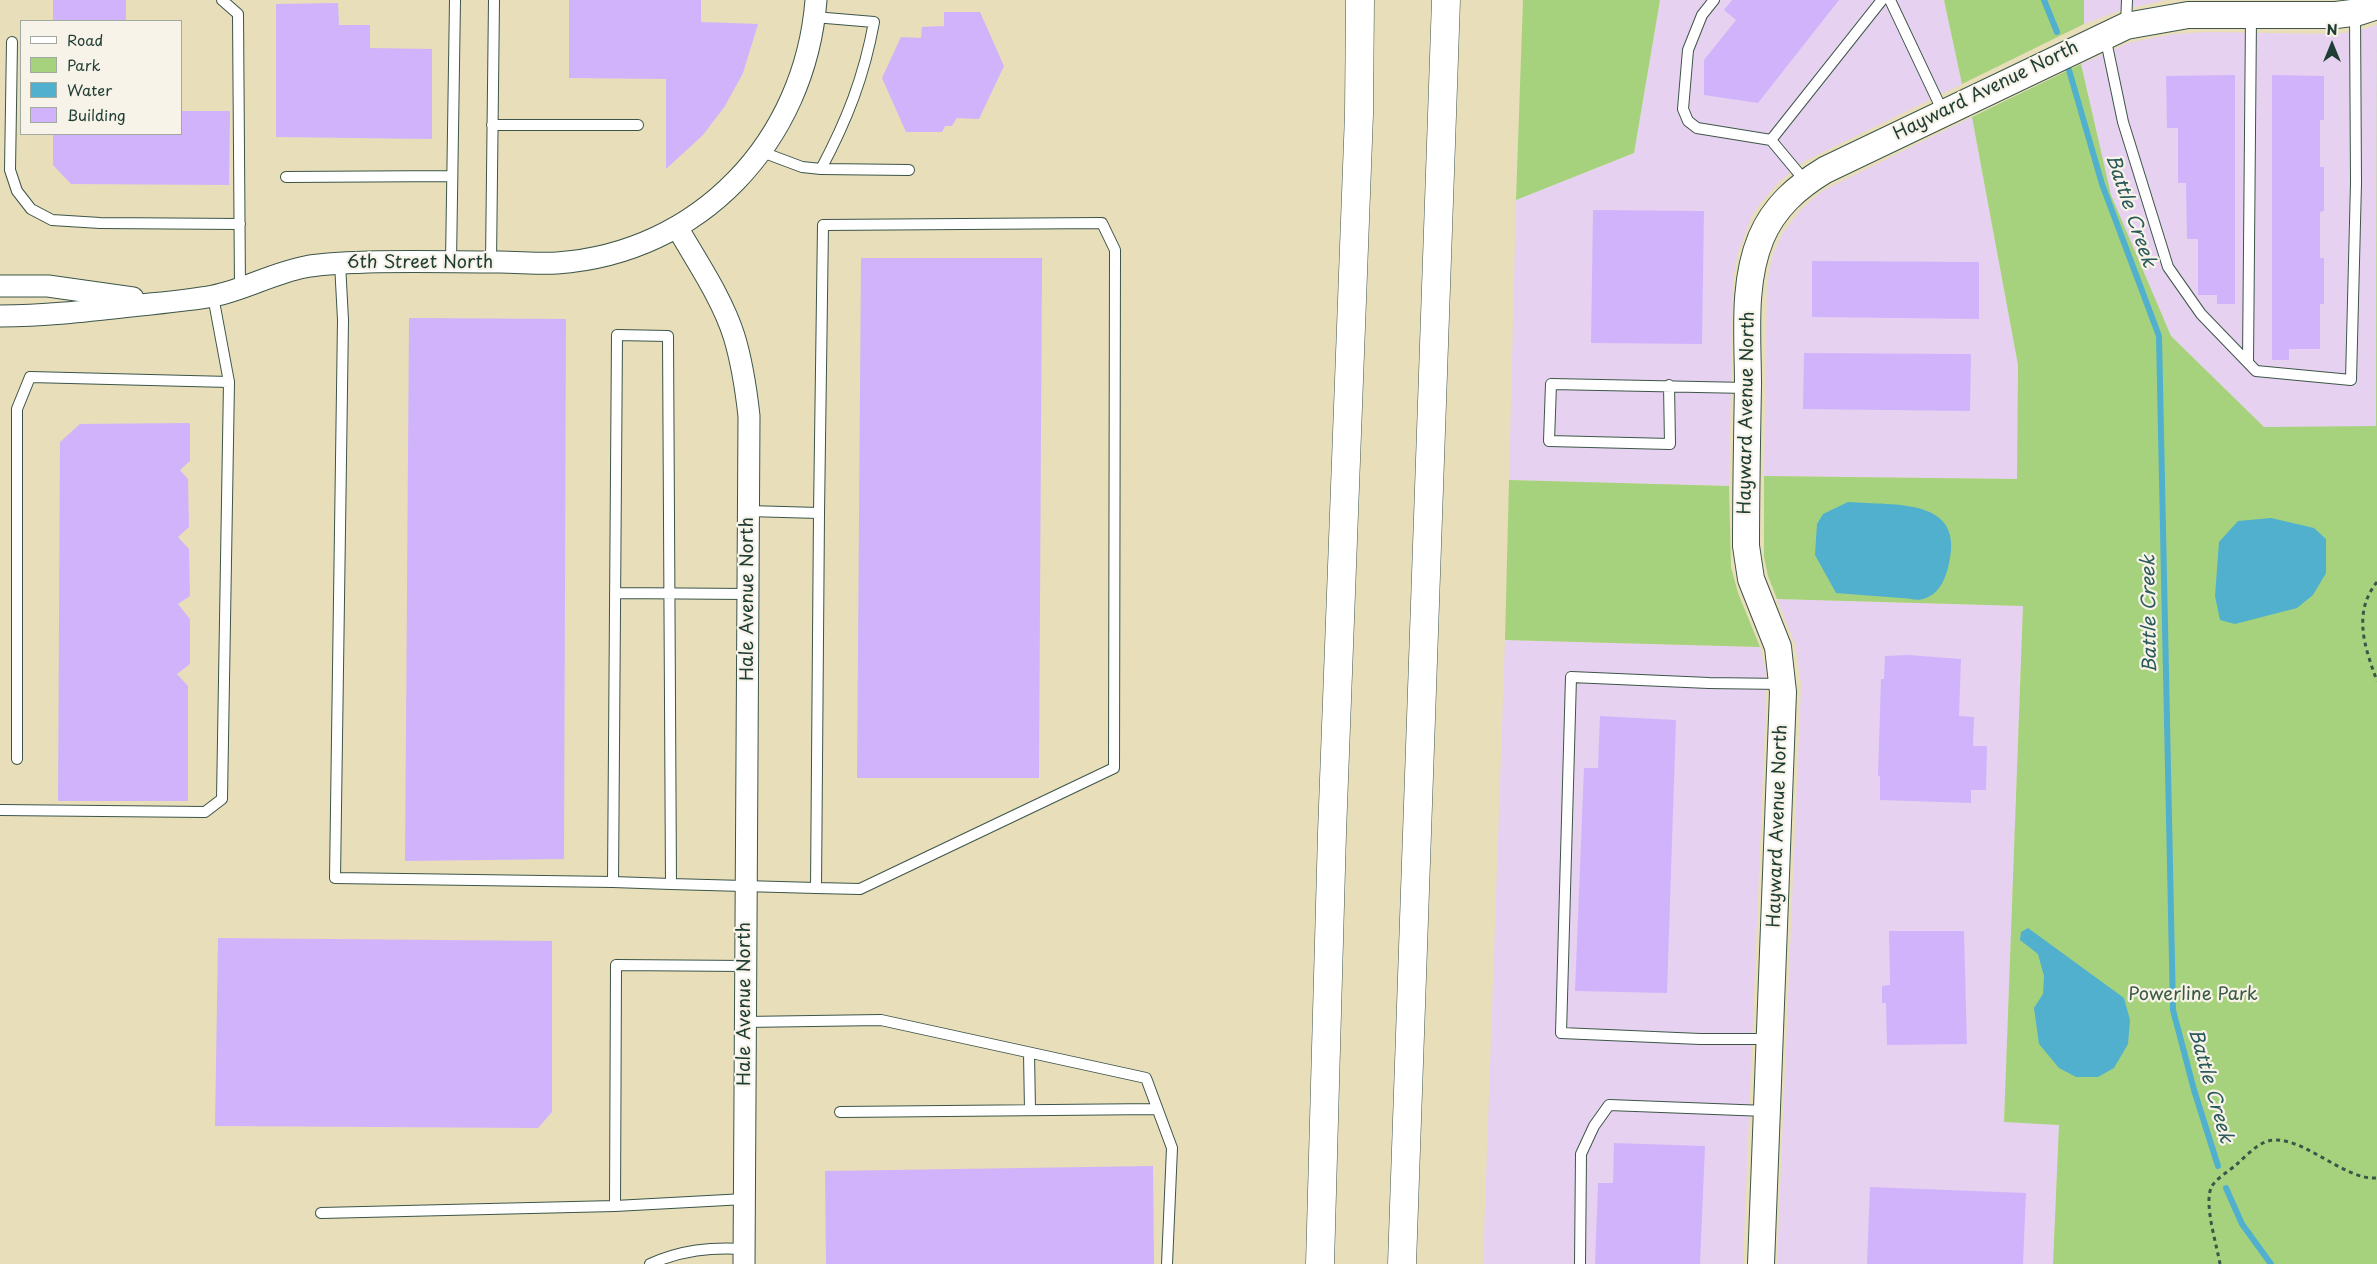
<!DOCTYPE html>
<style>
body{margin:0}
#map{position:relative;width:2377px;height:1264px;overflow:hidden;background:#e8deba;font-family:"Playpen Sans",sans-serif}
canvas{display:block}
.legend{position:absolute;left:20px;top:20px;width:162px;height:115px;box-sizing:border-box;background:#f7f3e8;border:1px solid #a1aaa0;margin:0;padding:6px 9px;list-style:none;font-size:15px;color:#1f3d34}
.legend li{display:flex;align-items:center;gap:10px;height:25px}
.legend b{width:25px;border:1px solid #a1aaa0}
.north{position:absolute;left:2307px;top:20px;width:50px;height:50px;-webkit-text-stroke:4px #f7f3e8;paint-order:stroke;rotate:0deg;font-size:14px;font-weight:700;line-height:20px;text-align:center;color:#1f3d34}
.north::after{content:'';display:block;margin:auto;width:18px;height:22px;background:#1f3d34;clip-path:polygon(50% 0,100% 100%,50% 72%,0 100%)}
</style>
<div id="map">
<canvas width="2377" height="1264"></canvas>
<ul class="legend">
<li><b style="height:6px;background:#fff"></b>Road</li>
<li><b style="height:14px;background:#a6d27e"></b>Park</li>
<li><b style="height:14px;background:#50b0ce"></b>Water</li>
<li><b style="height:14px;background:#d1b3fb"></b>Building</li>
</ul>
<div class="north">N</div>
</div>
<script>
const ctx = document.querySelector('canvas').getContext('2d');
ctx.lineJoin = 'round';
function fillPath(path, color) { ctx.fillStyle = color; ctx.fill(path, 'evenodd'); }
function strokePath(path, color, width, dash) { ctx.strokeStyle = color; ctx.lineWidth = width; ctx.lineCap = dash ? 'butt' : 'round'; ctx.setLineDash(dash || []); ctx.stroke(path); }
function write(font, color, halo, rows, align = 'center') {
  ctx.font = font + ' "Playpen Sans",sans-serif'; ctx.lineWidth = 4.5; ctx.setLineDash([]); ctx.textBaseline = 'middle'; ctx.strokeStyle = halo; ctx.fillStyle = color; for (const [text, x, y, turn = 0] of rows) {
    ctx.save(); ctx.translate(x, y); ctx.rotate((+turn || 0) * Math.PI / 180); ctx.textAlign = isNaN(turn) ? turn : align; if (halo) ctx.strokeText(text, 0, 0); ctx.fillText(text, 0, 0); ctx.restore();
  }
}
fillPath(new Path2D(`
 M 1660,0 L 1944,0 L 1962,84 L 1805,161 L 1779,182 L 1759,205 L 1751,218 L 1738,253 L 1733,279 L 1729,486 L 1509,480 L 1516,200 L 1634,153 Z
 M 2084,0 L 2166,0 L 2122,10 L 2084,24 Z
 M 2377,25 L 2376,427 L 2264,427 L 2171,336 L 2111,195 L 2081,64 L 2128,43 L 2173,34 L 2208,32 L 2333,34 L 2354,32 Z
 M 1972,117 L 2018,365 L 2017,479 L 1764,476 L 1767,282 L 1773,254 L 1782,234 L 1800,210 L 1822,191 Z
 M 1777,599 L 2023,606 L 2004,1122 L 2059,1124 L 2053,1264 L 1777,1264 L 1801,684 L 1795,644 Z
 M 1505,640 L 1760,647 L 1765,668 L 1766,701 L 1743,1264 L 1483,1264 Z`), '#e6d2f0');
fillPath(new Path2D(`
 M 1523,0 L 1660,0 L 1634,153 L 1516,200 Z
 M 1944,0 L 2084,0 L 2084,24 L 1962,84 Z
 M 2377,25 L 2377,1264 L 2053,1264 L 2059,1125 L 2004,1122 L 2023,606 L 1777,599 L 1768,576 L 1764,557 L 1764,476 L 2017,479 L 2018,365 L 1972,117 L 2081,64 L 2111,195 L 2171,336 L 2264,427 L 2376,426 Z
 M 1509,480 L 1729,486 L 1731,567 L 1738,593 L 1760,647 L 1505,640 Z`), '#a6d27e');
fillPath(new Path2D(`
 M 1848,502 C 1895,506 1968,496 1948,568 C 1944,582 1938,595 1923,599 C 1917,601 1907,598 1901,598 C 1879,596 1857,595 1836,593 L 1815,555 L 1817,524 L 1823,514 Z
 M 2271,518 L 2314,528 L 2326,539 L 2326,573 L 2313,595 L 2297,608 L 2235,624 L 2220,620 L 2215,596 L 2219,542 L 2238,521 Z
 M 2028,928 L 2124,998 L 2130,1020 L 2128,1044 L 2114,1068 L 2098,1077 L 2076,1077 L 2059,1068 L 2039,1044 L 2034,1008 L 2043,994 L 2044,976 L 2038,954 L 2020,940 L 2021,932 Z`), '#50b0ce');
strokePath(new Path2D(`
 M 2044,0 L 2057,32
 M 2069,70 L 2102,184 L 2159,336 L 2173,1010 L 2194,1090 L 2218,1166
 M 2226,1188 L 2242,1224 L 2271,1264`), '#50b0ce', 6);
fillPath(new Path2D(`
 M 53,0 L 126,0 L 126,21 L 53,21 Z
 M 569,0 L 701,0 L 701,22 L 758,24 L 743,73 L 725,106 L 703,135 L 666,169 L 666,79 L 569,78 Z
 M 1732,0 L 1839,0 L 1758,103 L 1704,95 L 1704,60 L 1736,20 L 1724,10 Z
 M 338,3 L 339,25 L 370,25 L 370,48 L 432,49 L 432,139 L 276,137 L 276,4 Z
 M 944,12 L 980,12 L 1004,66 L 979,119 L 957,118 L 952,126 L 945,126 L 942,132 L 906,132 L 882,78 L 901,37 L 921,38 L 922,27 L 944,26 Z
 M 2235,75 L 2235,304 L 2217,304 L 2217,295 L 2198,295 L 2198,239 L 2187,239 L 2186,183 L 2178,183 L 2178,128 L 2167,128 L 2166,76 Z
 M 2272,75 L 2324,76 L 2324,120 L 2320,120 L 2320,167 L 2324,167 L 2324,211 L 2320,212 L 2320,258 L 2324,258 L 2324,304 L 2320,304 L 2320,349 L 2289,349 L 2289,360 L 2272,360 Z
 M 181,111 L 230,111 L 229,185 L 71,184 L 53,165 L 53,134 L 181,134 Z
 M 1593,210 L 1704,211 L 1702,344 L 1591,343 Z
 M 861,258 L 1042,258 L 1039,778 L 857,778 Z
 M 1812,261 L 1979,262 L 1979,319 L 1812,317 Z
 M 409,318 L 566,319 L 564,859 L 405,861 Z
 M 1804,353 L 1971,354 L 1970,411 L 1803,409 Z
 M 190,423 L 190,461 L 180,470 L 188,479 L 189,527 L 178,537 L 189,549 L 190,596 L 178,604 L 190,619 L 190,664 L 177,674 L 188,686 L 188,801 L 58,801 L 60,442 L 80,424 Z
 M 1908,655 L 1961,659 L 1959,716 L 1974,717 L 1973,746 L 1987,746 L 1986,790 L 1971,790 L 1971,803 L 1880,800 L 1880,776 L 1878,776 L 1881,679 L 1884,679 L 1885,656 Z
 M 1600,716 L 1676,720 L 1667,993 L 1575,991 L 1584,768 L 1598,768 Z
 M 1889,931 L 1964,931 L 1967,1044 L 1887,1045 L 1886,1003 L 1882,1003 L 1882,986 L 1890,985 Z
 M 218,938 L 552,941 L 552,1112 L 538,1128 L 215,1126 Z
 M 1614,1143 L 1705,1146 L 1700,1264 L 1595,1264 L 1598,1183 L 1613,1183 Z
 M 1153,1166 L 1154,1264 L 826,1264 L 825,1171 Z
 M 1870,1187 L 2026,1193 L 2023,1264 L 1867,1264 Z`), '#d1b3fb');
const service = new Path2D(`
 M 222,0 L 238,14 L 240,289
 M 1714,0 L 1702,15 L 1688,50 L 1683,109 L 1688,121 L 1697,128 L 1771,140 L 1806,182
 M 1890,0 L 1943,112
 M 814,17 L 874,22 C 864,77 847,120 821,169
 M 2126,25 L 2127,0
 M 2105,36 L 2123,122 L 2168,267 L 2201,314 L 2256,371 L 2351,380 L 2356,183 L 2355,13
 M 12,42 L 10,170 L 17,191 L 31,209 L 52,220 L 100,223 L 240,224
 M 492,125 L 638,125
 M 1771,140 L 1882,0
 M 762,152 L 802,167 L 821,169 L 909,170
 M 286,177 L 452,176
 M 451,262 L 455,0
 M 491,262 L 494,0
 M 340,263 L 343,320 L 335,878 L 613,882 L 617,335 L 668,336 L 671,884 L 613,882
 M 2248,362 L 2251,16
 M 1669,385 L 1670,444 L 1549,441 L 1551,384 L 1747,388
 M 748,511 L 819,513 L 823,225 L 1102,223 L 1115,250 L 1114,768 L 860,889 L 816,888 L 819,513
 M 615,593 L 748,594
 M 17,759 L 17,409 L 30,377 L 229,382
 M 0,810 L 205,812 L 222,799 L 229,382 L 213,296
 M 671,884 L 816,888
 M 744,1022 L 881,1020 L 1146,1078 L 1172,1148 L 1167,1264
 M 1770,1039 L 1700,1039 L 1561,1033 L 1571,677 L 1709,683 L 1782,684
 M 1029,1053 L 1030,1110
 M 840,1112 L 1157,1109
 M 615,1206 L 616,965 L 745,966
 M 321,1213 L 615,1206 L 745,1199
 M 650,1264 C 682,1250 710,1247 744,1249
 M 1580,1264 L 1581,1154 L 1594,1126 L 1609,1105 L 1766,1111`);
const minor = new Path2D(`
 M 677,227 C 697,262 722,298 734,336 C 742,362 746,389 749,416 L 744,1264
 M 0,286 L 48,286 L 133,298
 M 0,316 C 44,316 87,311 131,306 C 158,303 186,301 213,296 C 244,290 273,273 305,267 C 325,263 347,263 368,262 C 412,261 455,262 499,262 C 518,262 538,264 557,263 C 700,253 805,141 816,0`);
const tertiary = new Path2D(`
 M 1761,1264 L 1783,692 L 1778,647 L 1751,579 L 1746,546 C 1746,492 1747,439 1748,385 C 1748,337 1742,284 1761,238 C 1774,207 1797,187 1825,170 L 2126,26 L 2188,15 L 2336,15 L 2359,12 L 2377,6`);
const motorway = new Path2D(`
 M 1320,1264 L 1332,833 L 1359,114 L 1360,0
 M 1402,1264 L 1446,0`);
strokePath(service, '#3d5548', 12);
strokePath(minor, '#3d5548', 23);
strokePath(tertiary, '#3d5548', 28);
strokePath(motorway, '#3d5548', 29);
strokePath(new Path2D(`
 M 2377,582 C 2352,613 2365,648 2377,681
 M 2220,1264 C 2217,1246 2204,1205 2211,1188 C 2214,1180 2229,1171 2236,1165 C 2244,1158 2253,1148 2263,1143 C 2295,1127 2342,1181 2377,1178`), '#3d5548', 3, [4, 4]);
strokePath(service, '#fff', 10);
strokePath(minor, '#fff', 21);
strokePath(tertiary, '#fff', 26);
strokePath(motorway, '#fff', 28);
write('18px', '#1f3d34', '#f7f3e8', [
 ["Hayward Avenue North",1986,91,-26],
 ["6th Street North",420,263],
 ["Hayward Avenue North",1747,413,-89],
 ["Hale Avenue North",748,599,-90],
 ["Hayward Avenue North",1778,826,-88],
 ["Hale Avenue North",745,1004,-90]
]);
write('18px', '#3a5b43', '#f7f3e8', [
 ["Powerline Park",2193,995]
]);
write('italic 19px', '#2b5a5a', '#f7f3e8', [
 ["Battle Creek",2130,211,71],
 ["Battle Creek",2150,614,-91],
 ["Battle Creek",2210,1086,74]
]);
</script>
